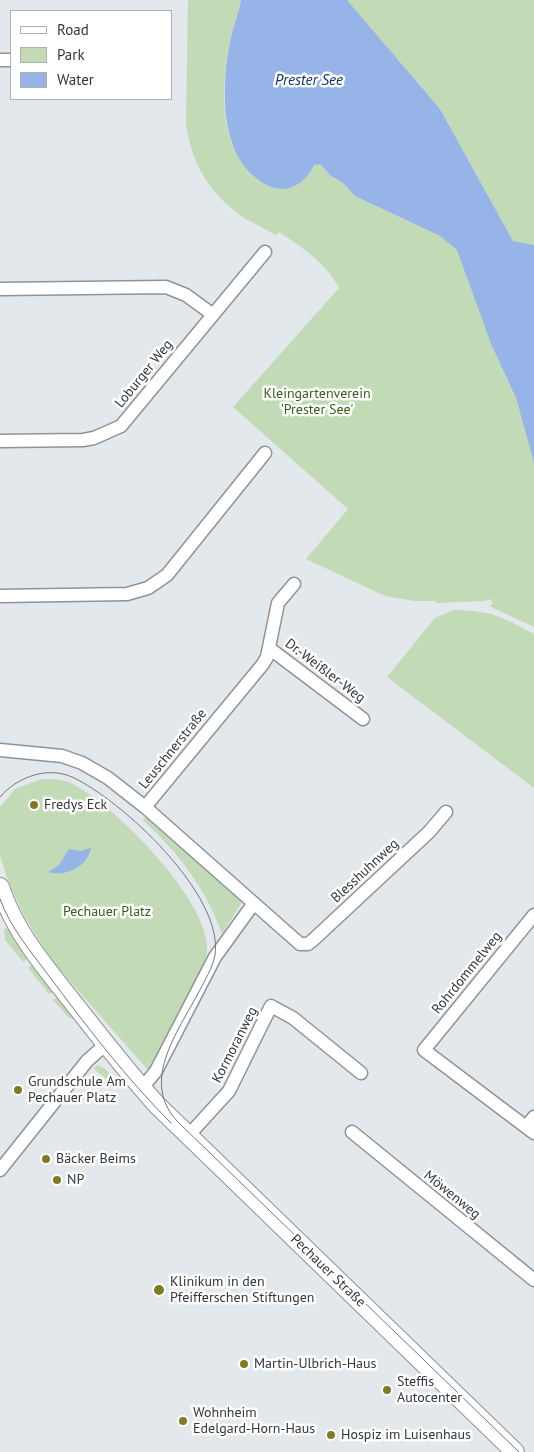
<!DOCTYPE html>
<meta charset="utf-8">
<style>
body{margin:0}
#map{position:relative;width:534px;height:1452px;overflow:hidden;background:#e3e8ec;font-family:"PT Sans",sans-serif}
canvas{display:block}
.legend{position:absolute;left:10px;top:10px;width:162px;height:90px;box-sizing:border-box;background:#fff;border:1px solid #aeafaf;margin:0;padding:6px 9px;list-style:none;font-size:15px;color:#343638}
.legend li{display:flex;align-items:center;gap:10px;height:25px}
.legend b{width:25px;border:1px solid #aeafaf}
</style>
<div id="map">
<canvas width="534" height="1452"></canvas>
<ul class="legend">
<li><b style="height:6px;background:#fff"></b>Road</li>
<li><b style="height:14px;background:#c2dab5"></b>Park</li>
<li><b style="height:14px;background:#96b4e7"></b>Water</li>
</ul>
</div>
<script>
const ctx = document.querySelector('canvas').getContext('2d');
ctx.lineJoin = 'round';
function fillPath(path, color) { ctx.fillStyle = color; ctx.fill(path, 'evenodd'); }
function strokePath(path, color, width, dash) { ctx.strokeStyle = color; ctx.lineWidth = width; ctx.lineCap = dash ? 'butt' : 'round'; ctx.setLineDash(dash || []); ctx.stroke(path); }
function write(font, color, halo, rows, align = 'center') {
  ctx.font = font + ' "PT Sans",sans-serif'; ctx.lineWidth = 5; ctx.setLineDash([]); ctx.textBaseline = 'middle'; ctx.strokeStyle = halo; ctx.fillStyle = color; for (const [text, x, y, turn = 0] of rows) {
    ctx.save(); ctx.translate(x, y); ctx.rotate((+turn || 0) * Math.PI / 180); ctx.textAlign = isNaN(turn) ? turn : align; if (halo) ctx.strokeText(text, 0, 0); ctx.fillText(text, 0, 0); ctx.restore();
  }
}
fillPath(new Path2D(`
 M 188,0 L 241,0 C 239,11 235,22 232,33 C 220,81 216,157 265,184 L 311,170 L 315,164 L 320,164 L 331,176 L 342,182 L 355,196 L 440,236 L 458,250 L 491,344 L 516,398 L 534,463 L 534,627 L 489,606 L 493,604 L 491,599 L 484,601 L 436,603 L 435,601 L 414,601 L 385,596 L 306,559 L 348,509 L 233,407 L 339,288 C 325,262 303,248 279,232 L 276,235 C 263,227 248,222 236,212 C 207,190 190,158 186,123 Z
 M 347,0 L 534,0 L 534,245 L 513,241 L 440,109 Z
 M 454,610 C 493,611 500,616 534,634 L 534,788 L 387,677 L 435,618 Z
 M 41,779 C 51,779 62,779 71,783 C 113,803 212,903 207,952 C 205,968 195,983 188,997 C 176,1020 164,1042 153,1064 L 148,1070 L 52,961 L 24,916 L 8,881 L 0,855 L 0,807 L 15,789 Z
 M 145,817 L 242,902 L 222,934 C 207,890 177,851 143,820 Z
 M 8,928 L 28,958 L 23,962 L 5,940 L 4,929 Z
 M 33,964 L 54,991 L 49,994 L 28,968 Z
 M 59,996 L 76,1019 L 69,1018 L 53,1000 Z
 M 98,1065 L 104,1068 L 119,1082 L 115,1087 L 93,1068 Z`), '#c2dab5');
fillPath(new Path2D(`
 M 241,0 L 347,0 L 440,109 L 513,241 L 534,245 L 534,463 L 516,398 L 491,344 L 457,250 L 440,236 L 355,196 L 342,182 L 331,176 L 320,164 L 314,165 C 308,178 296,189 282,189 C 270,189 257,180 249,172 C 218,140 222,74 232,33 C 235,22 239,11 241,0 Z
 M 91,848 C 87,867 67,877 48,872 L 59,865 L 69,849 L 80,851 Z`), '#96b4e7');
const street = new Path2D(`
 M 0,60 L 11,60
 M 0,289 L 166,287 L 186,295 L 212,314
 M 0,441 L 83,440 L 94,438 L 121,426 L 265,252
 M 0,596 L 127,594 L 148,588 L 167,575 L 265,453
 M 269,648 L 363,719
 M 0,750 L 62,756 L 82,763 L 108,778 L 145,807 L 300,944 L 308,944 L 313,940 L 429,832 L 446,812
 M 145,807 L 263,664 L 267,657 L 278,603 L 294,584
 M 534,915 L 424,1050 L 534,1133
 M 142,1088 L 156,1071 L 215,957 L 254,903
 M 526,1127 L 534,1117
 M 352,1132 L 534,1280
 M 188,1136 L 229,1091 L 271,1006 L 293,1018 L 361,1073
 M 0,1170 L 87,1061 L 106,1044`);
const secondary = new Path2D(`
 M 0,887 C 15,933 46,968 75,1005 C 102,1039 128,1073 157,1105 L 515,1452`);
strokePath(street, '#8f9397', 15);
strokePath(secondary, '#8f9397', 20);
strokePath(street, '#fff', 12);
strokePath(secondary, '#fff', 18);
strokePath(new Path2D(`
 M 0,797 C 17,777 47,766 72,777 C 122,800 224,895 215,955 C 213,966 207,976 202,986 C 181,1028 137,1081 179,1123 L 519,1452
 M 0,899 C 10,927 31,952 49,976 C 87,1027 126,1078 171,1123`), '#74777a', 1);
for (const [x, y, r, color] of [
 [34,805,5,"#7e7b22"],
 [18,1090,5,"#7e7b22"],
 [46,1159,5,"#7e7b22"],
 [57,1180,5,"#7e7b22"],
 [159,1290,6,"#7e7b22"],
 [244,1364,5,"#7e7b22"],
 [387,1390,5,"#7e7b22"],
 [183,1421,5,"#7e7b22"],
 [331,1435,5,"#7e7b22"]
]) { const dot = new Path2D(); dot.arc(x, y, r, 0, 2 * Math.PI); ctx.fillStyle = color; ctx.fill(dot); strokePath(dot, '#fff', 2); }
write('14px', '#343638', '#fff', [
 ["Loburger Weg",144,374,-51],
 ["Dr.-Weißler-Weg",325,671,37],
 ["Leuschnerstraße",173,749,-51],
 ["Blesshuhnweg",365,871,-43],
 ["Rohrdommelweg",467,973,-51],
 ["Kormoranweg",235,1045,-63],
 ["Möwenweg",452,1195,39],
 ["Pechauer Straße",328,1271,44]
]);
write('14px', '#375f16', '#fff', [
 ["Kleingartenverein",317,394],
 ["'Prester See'",317,410],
 ["Pechauer Platz",107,912]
]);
write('14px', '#343638', '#fff', [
 ["Fredys Eck",44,805],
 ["Grundschule Am",28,1082],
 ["Pechauer Platz",28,1098],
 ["Bäcker Beims",56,1159],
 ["NP",67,1180],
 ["Klinikum in den",170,1282],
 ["Pfeifferschen Stiftungen",170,1298],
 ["Martin-Ulbrich-Haus",254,1364],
 ["Steffis",397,1382],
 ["Autocenter",397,1398],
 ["Wohnheim",193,1413],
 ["Edelgard-Horn-Haus",193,1429],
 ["Hospiz im Luisenhaus",341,1435]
], 'left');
write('italic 15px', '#0d2e69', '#fff', [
 ["Prester See",309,81]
]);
</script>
